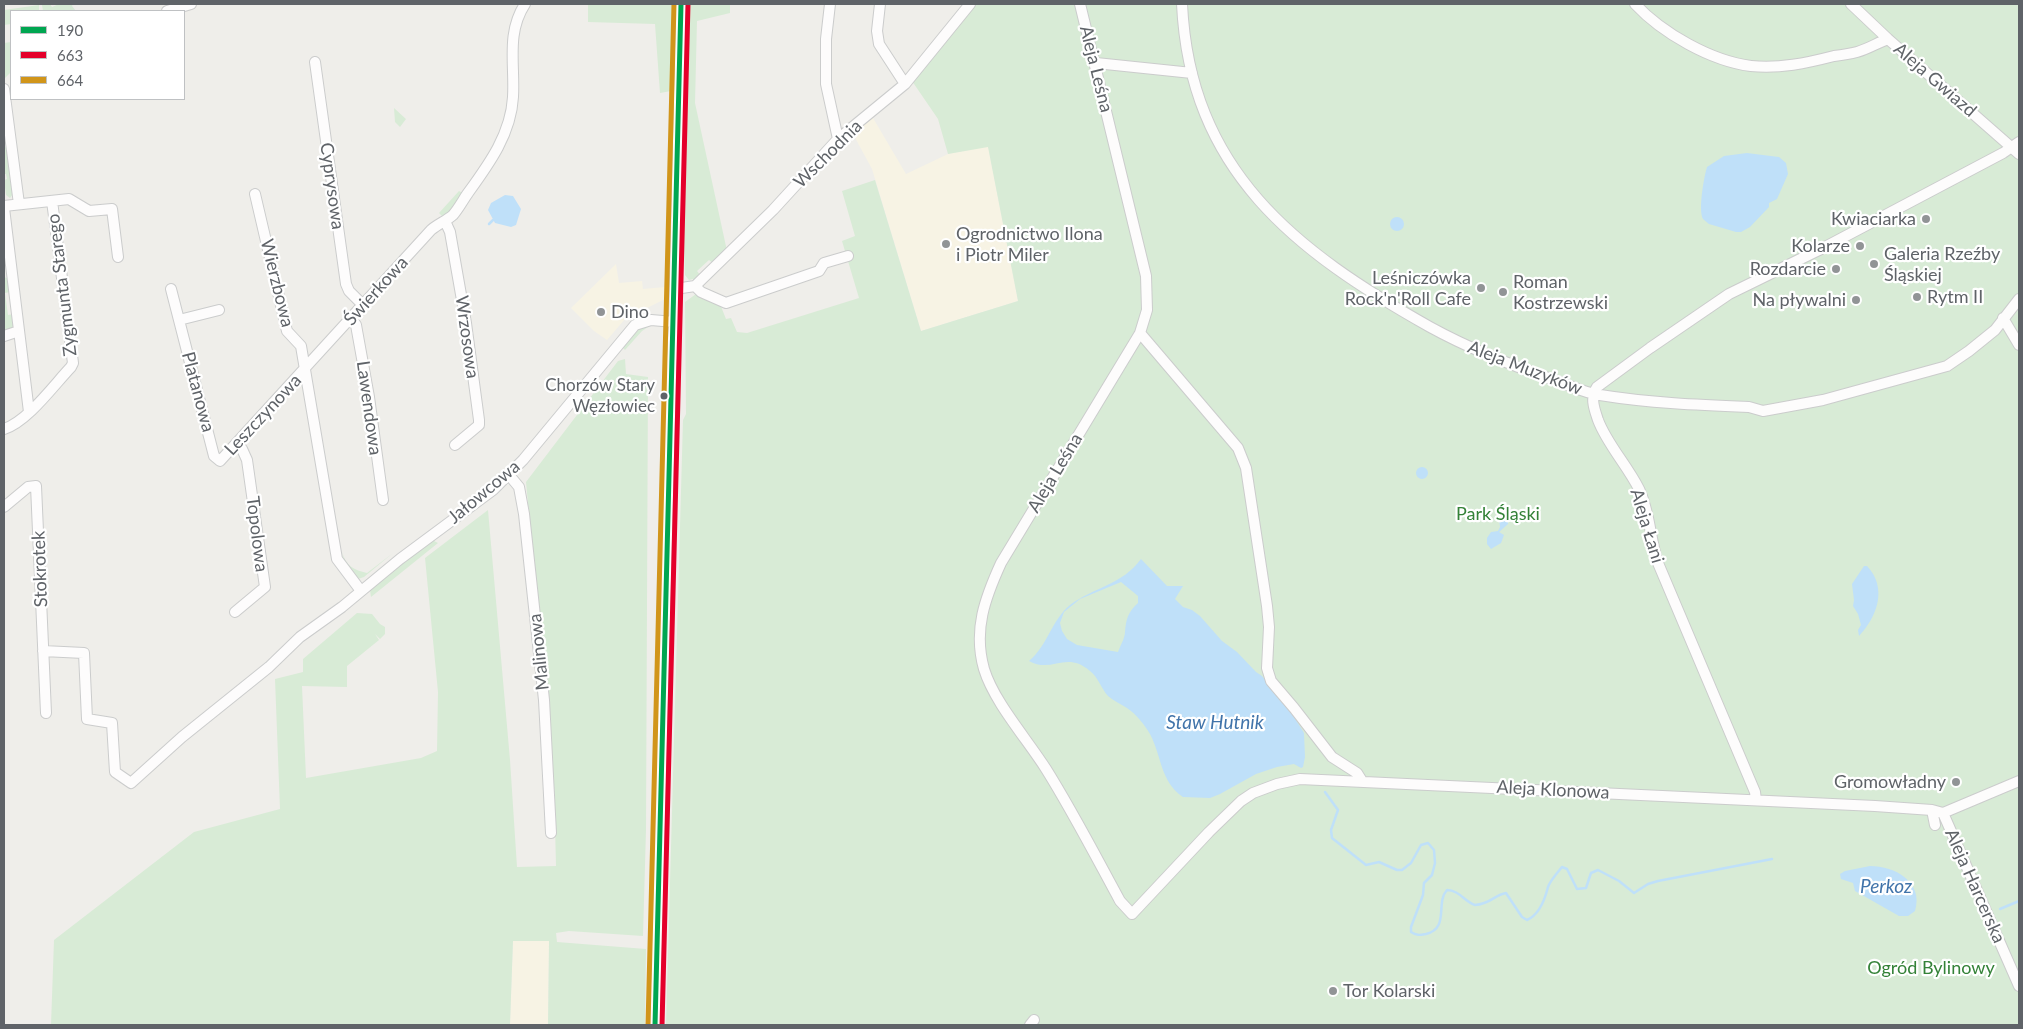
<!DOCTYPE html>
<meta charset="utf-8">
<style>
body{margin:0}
#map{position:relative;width:2023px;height:1029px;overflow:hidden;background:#efeeea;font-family:Lato,sans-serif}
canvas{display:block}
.frame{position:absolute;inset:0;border:5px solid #5f6368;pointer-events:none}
.legend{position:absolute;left:10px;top:10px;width:175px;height:90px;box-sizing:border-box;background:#fff;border:1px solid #bfc1c3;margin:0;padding:6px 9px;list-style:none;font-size:15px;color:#5f6368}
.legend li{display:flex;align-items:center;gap:10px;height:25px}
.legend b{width:25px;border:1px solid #bfc1c3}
</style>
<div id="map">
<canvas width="2023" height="1029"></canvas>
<div class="frame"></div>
<ul class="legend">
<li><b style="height:6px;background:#00a651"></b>190</li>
<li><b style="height:6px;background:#e4002b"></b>663</li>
<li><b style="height:6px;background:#d1951a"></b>664</li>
</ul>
</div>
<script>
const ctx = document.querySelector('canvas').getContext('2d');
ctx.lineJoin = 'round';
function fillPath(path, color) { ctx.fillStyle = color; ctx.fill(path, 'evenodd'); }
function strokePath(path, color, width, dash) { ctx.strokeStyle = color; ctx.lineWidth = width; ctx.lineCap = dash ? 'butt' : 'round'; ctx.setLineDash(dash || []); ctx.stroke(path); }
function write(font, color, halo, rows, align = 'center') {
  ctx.font = font + ' Lato,sans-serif'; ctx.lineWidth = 4.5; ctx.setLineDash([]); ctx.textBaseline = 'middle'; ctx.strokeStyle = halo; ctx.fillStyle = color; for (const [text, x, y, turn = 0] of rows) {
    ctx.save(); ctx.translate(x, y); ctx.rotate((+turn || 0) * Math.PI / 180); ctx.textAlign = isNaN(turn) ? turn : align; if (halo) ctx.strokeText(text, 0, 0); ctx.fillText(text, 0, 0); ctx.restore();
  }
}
fillPath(new Path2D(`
 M 873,118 L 906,174 L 948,154 L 988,146 L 1018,301 L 921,331 L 872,169 L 853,134 Z
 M 616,264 L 619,283 L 642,281 L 643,289 L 665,287 L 665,299 L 625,319 L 607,340 L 594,331 L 571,308 Z
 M 513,941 L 549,941 L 548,1025 L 510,1025 Z`), '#f7f3e4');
fillPath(new Path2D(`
 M 50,4 L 52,7 L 59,4 L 73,4 L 72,6 L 76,11 L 43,11 L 42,5 Z
 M 588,4 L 673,4 L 671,91 L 660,93 L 655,24 L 588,22 Z
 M 689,4 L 730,4 L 730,13 L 697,21 L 695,103 L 727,251 L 714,264 L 709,260 L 697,271 L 701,276 L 695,282 L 693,279 L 689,280 L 685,275 L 683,225 Z
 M 974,4 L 2019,4 L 2019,1025 L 666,1025 L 683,420 L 686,414 L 685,302 L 696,294 L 720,304 L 726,319 L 731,318 L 737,332 L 747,333 L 859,298 L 842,241 L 855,236 L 842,191 L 875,180 L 921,331 L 1018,301 L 988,147 L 948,154 L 938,119 L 912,81 Z
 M 39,5 L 39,11 L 11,11 L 11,24 L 4,25 L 4,10 Z
 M 11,42 L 11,72 L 4,79 L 4,43 Z
 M 394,108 L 406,119 L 400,127 L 395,122 Z
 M 4,146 L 7,148 L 13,194 L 10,198 L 6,195 L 4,180 L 7,179 L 6,174 L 4,174 Z
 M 459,191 L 464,194 L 444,218 L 439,213 Z
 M 4,277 L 9,279 L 10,292 L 5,293 L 8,315 L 13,314 L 15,328 L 4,331 Z
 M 651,325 L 642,331 L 625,350 L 623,348 L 622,345 L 638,329 Z
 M 625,359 L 626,374 L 648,377 L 646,830 L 643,936 L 569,931 L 556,933 L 557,942 L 646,949 L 645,1025 L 548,1025 L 549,941 L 513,941 L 510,1025 L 51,1025 L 54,940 L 194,832 L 280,809 L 275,679 L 303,672 L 303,659 L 357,613 L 372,614 L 380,624 L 385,627 L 385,634 L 380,639 L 375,634 L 379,640 L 347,666 L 347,687 L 302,686 L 306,778 L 421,758 L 437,751 L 438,692 L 425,558 L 488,510 L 510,760 L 517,867 L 556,866 L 554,784 L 526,482 L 618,361 Z
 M 432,540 L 438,543 L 371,597 L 370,590 Z
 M 342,552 C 346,566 354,570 367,573 L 393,553 L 364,577 L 358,579 L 344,560 Z`), '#d8ebd6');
fillPath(new Path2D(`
 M 1747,153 L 1779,157 L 1786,163 L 1788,174 L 1777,199 L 1769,203 L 1769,207 L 1750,227 L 1741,232 L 1736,232 L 1709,224 L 1703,219 C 1698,210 1704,177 1707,167 L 1724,156 Z
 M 505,195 L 513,196 L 521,209 L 516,225 L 511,227 L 495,223 L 488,210 L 491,203 Z
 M1390 224a7 7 0 1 1 14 0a7 7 0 1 1-14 0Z
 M1416 473a6 6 0 1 1 12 0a6 6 0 1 1-12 0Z
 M 1501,514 L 1508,519 L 1508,524 L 1499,532 L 1504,535 L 1501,543 L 1491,549 L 1487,544 L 1487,538 L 1491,532 L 1498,531 L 1500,527 L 1499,518 Z
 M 1141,559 L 1167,586 L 1183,586 L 1175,599 L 1183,607 L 1192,610 L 1200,616 L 1222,641 L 1237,652 L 1256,672 L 1262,676 L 1291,712 L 1304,733 L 1305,757 L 1303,767 L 1301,768 L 1294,764 L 1277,767 L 1256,774 L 1220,794 L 1210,798 L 1183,797 C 1160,781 1162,757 1150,734 C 1144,724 1137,715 1127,708 C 1121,704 1114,701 1108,696 C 1101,688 1098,677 1090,671 C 1066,650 1052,674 1029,661 C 1048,645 1051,621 1070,605 C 1094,587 1122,585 1141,559 ZM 1121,582 L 1138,596 L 1138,603 C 1128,612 1126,619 1125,632 C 1125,638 1120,646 1118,652 L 1077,645 L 1067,639 L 1062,631 L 1060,623 L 1064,612 L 1080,599 Z
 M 1864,566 L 1867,566 C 1888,588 1877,617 1859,636 L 1858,630 L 1861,625 L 1858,614 L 1853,606 L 1854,600 L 1852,584 Z
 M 1870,866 C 1895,866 1924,882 1915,911 L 1908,916 L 1899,916 L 1855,891 L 1853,883 L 1841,879 L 1840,874 L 1845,871 Z`), '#bfe0f9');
strokePath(new Path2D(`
 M 489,224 L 493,220
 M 1325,792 L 1338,810 L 1331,830 L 1332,838 L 1366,865 L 1379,862 L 1397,870 L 1402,870 L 1411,863 L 1421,845 L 1428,843 L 1434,850 L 1435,863 L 1432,875 L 1424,883 L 1423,895 L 1411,927 L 1411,932 C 1417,936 1420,935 1426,934 C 1450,928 1435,903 1447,890 C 1459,890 1465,902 1475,905 C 1491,904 1494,895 1506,893 L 1522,917 L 1527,920 C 1539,915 1545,899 1548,887 C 1550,881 1558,872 1562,867 L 1567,869 L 1577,889 L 1586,888 L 1591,873 L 1598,870 L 1619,881 L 1634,893 L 1648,884 L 1658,881 L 1772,859
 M 2000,909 L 2019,901`), '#bfe0f9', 2.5);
const minor = new Path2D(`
 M 830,4 L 826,39 L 826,84 L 838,139
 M 880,4 L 877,31 L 879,44 L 905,84
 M 1080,4 L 1146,276 L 1147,310 L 1140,333 L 1001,563 C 985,598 973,630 984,669 C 994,702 1027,739 1046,769 C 1073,812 1096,857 1120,901 L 1132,914 L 1209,832 L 1241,801 L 1253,793 L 1277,784 L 1300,779 L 1875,806 L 1932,810 L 1943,813 L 2019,781
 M 1182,4 C 1190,171 1295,251 1430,327 C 1470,349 1513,366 1557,381 C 1571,386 1585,393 1600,395 C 1649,403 1699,405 1749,407 L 1763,411 L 1823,400 L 1947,366 L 1969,351 L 1995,330 L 2019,299
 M 1635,4 C 1662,33 1711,61 1751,66 C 1779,69 1807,63 1834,56 C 1842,55 1849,54 1857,52 C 1868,49 1877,43 1888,39
 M 1851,4 L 1888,39 L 2019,154
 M 167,11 L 191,4
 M 315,62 L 346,284 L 349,291 L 363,305
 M 1096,63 L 1192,73
 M 4,89 L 19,204
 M 255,194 L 287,331 L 301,346 L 337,559 L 361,591
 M 4,206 L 69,199 L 89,211 L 112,209 L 118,257
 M 4,208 L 29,412
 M 445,221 L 450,232 L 466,323 L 479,420 L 479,425 L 455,445
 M 695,286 L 701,292 L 726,303 L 819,271 L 824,263 L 848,256
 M 171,289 L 214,456 L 220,461 L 431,230 C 438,224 446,221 453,215 C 459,208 463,200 468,193 C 489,164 511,134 513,97 C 515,65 506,33 525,4
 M 675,289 L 695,286 L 773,210 L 838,139 L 905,84 L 970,4
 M 351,318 L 356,325 L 369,397 L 383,500
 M 2003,318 L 2019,345
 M 179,320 L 219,310
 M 1140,333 L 1238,448 L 1246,468 L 1267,606 L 1269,627 L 1267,668 L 1271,681 L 1294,708 L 1332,757 L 1357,773 L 1362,781
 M 4,336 L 19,331
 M 4,429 C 28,421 53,386 71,367 L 73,363 L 52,201
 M 509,475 L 519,487 L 524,514 L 544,700 L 551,833
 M 4,507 L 28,487 L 36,486 L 46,713
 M 235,612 L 265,587 L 247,460 L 242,449 L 237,443
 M 43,651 L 84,653 L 87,719 L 112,723 L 115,772 L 131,783 L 182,737 L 269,667 L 300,637 L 342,607 L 400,559 L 493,490 L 523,460 L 635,325 L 651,320 L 674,322
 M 1756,800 L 1755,792 L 1658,563 C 1650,539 1650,512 1639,489 C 1627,465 1607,444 1598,420 C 1594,408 1590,398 1597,387 L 1650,348 L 1729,294 L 1825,247 L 2003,153 L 2019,142
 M 1932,810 L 1935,825
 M 1943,813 L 2019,986
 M 655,1025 L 671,376 L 674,322 L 681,4
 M 1030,1025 L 1034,1020`);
strokePath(minor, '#cbcccc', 12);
strokePath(minor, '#fdfcfc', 10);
strokePath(new Path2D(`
 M 655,1025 L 681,4`), '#00a651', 5);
strokePath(new Path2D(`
 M 662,1025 L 688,4`), '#e4002b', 5);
strokePath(new Path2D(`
 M 648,1025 L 674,4`), '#d1951a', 5);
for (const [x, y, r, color] of [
 [1926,219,5,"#919496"],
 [946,244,5,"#919496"],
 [1860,246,5,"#919496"],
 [1874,264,5,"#919496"],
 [1836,269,5,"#919496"],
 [1481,288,5,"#919496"],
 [1503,292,5,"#919496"],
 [1917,297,5,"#919496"],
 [1856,300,5,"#919496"],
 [601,312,5,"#919496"],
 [664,396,4.5,"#5f6368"],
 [1956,782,5,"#919496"],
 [1333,991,5,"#919496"]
]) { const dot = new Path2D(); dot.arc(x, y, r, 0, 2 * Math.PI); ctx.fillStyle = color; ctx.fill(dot); strokePath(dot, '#fff', 2); }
write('17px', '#5f6368', '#fff', [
 ["Chorzów Stary",655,386],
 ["Węzłowiec",655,407]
], 'right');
write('18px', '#5f6368', '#fff', [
 ["Aleja Leśna",1096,69,76],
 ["Aleja Gwiazd",1935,80,41],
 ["Wschodnia",828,154,-45],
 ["Cyprysowa",332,186,82],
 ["Wierzbowa",277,283,76],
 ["Zygmunta Starego",62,285,-97],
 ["Świerkowa",376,291,-48],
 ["Wrzosowa",467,337,82],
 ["Aleja Muzyków",1525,368,21],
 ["Platanowa",198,392,75],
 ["Lawendowa",369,408,82],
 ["Leszczynowa",263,415,-47],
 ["Aleja Leśna",1055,473,-59],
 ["Jałowcowa",484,492,-40],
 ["Aleja Łani",1647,526,73],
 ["Topolowa",257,534,83],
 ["Stokrotek",40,569,-92],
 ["Malinowa",539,652,-96],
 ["Aleja Klonowa",1553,790,3],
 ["Aleja Harcerska",1975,886,66]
]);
write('18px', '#5f6368', '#fff', [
 ["Kwiaciarka",1916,219],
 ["Ogrodnictwo Ilona",956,234,"left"],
 ["i Piotr Miler",956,255,"left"],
 ["Kolarze",1850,246],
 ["Galeria Rzeźby",1884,254,"left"],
 ["Śląskiej",1884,275,"left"],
 ["Rozdarcie",1826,269],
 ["Leśniczówka",1471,278],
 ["Rock'n'Roll Cafe",1471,299],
 ["Roman",1513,282,"left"],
 ["Kostrzewski",1513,303,"left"],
 ["Rytm II",1927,297,"left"],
 ["Na pływalni",1846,300],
 ["Dino",611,312,"left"],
 ["Gromowładny",1946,782],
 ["Tor Kolarski",1343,991,"left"]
], 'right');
write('18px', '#348238', '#fff', [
 ["Park Śląski",1498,514],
 ["Ogród Bylinowy",1931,968]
]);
write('italic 19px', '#4174aa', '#fff', [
 ["Staw Hutnik",1215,723],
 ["Perkoz",1886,887]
]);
</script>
